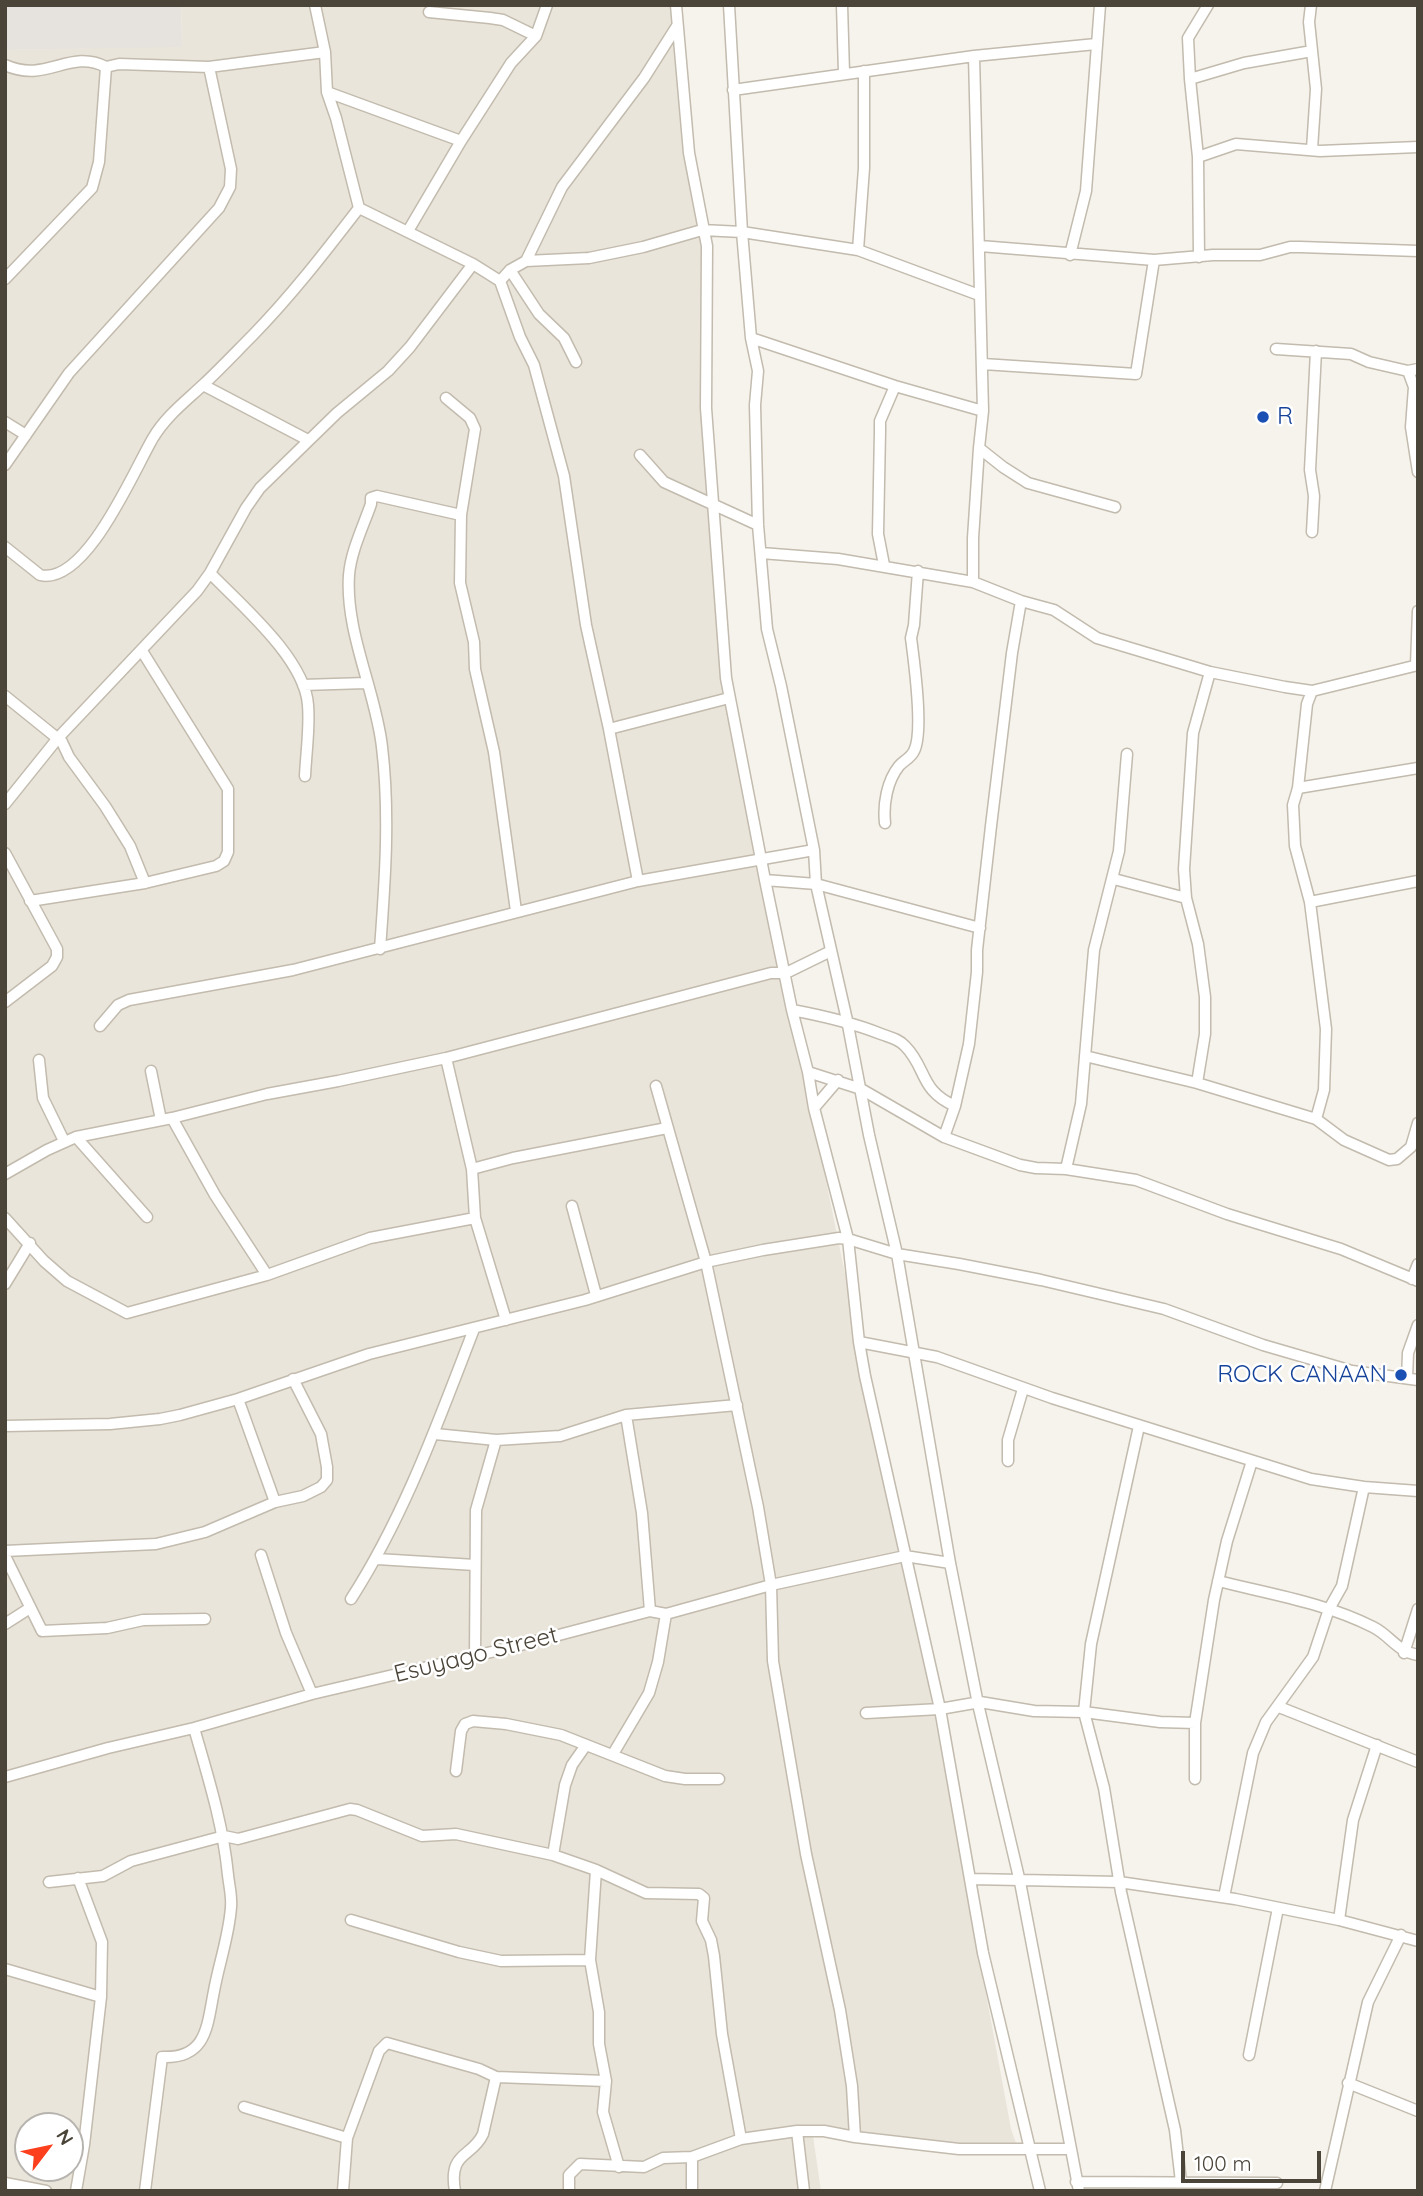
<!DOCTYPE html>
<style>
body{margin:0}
#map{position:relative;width:1423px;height:2196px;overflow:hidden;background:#f6f3ec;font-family:Quicksand,sans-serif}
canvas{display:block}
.frame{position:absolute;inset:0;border:7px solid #4b4439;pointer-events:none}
.north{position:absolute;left:14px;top:2112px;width:70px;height:70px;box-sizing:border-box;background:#fff;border:2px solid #b7b4b0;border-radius:50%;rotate:58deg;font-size:19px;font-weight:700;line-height:28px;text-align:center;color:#4b4439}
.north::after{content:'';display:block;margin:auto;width:24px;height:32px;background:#fc3f1d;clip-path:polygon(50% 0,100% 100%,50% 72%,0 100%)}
.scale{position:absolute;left:1181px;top:2151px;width:140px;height:32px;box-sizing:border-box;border:4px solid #4b4439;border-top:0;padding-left:9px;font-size:21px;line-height:24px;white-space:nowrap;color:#4b4439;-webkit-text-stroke:5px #fff;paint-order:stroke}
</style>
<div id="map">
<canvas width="1423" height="2196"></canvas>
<div class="frame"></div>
<div class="north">N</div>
<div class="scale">100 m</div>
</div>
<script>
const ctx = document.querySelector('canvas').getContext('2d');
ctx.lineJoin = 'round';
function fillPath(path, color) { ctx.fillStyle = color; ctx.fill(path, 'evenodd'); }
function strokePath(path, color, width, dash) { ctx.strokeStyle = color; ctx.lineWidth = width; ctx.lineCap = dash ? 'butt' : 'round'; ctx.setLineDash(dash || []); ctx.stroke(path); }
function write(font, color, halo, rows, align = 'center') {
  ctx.font = font + ' Quicksand,sans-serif'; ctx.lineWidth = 5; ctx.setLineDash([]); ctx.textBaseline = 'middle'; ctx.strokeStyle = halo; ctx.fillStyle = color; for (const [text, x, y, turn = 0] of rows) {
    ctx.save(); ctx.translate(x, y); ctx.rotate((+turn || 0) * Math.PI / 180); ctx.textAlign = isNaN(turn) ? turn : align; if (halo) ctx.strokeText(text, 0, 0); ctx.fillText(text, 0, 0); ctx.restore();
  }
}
fillPath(new Path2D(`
 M 181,5 L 678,5 L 683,77 L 707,245 L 713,563 L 719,656 L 928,1681 L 1011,2129 L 1020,2154 L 812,2129 L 821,2191 L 5,2191 L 5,50 L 182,46 ZM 28,2126 L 70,2126 L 70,2168 L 28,2168 Z`), '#eae5da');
fillPath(new Path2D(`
 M 5,5 L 181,5 L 182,47 L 5,50 Z`), '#e6e2dd');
const street = new Path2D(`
 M 676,5 L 689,153 L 707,246 L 706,408 L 726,678 L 765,880 L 792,1010 L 808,1072 L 814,1108 L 848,1239 L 859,1342 L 865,1376 L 940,1709 L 983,1953 L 1040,2191
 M 729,5 L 742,232 L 751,338 L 758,371 L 755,405 L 758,525 L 767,629 L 781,686 L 814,850 L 816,884 L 847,1020 L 869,1135 L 897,1254 L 950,1563 L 978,1704 L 1020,1882 L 1079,2191
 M 842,5 L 844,73
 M 1311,5 L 1309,22 L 1316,89 L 1312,149
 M 429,12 L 490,18 L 503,20 L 536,36
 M 974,56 L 983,411 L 979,448 L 1003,467 L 1028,483 L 1115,507
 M 5,65 C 47,84 69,48 106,67 L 119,64 L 209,67 L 325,52
 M 1190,79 L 1244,63 L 1312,51
 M 733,90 L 974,56 L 1096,44
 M 327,92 L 461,141
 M 1198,157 L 1236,144 L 1320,151 L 1418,147
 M 359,208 L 473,264 L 500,281
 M 408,231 L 461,141 L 511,63 L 536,36 L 547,5
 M 980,246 L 1154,260 L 1213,255 L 1260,255 L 1290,247 L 1300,247 L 1418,251
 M 858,250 L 864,168 L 864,71
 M 1070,255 L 1086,191 L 1100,5
 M 1199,257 L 1198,157 L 1190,79 L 1188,38 L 1208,5
 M 526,261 L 589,258 L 643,247 L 702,230 L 742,232 L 858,250 L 979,295
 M 510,270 L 539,314 L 564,338 L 576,362
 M 5,279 L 92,188 L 99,162 L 106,67
 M 751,338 L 895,386 L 983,411
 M 1276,349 L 1351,354 L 1369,362 L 1408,371 L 1418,369
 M 983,364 L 1136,374 L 1154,260
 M 1408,371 L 1414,387 L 1411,427 L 1418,472
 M 203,385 L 308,440
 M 446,398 L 470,418 L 475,429 L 461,515 L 460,583 L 474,642 L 475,669 L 494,752 L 516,911
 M 5,422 L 26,435
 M 979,448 L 973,538 L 973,582 L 1021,601 L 1054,610 L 1097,638 L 1210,672 L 1285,687 L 1312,691 L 1418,665
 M 640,455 L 664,482 L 758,525
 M 5,465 L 69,373 L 219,208 L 230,187 L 231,169 L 209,67
 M 1312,532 L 1314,496 L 1310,470 L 1316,351
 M 5,547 L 40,575 C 86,586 134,470 153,438 C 166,416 186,401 204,384 C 221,368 237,351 253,335 C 292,295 325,252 359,208 L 336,118 L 327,92 L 325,52 L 315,5
 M 761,553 L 838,559 L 973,582
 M 884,565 L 878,534 L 880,431 L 880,421 L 895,386
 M 210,573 C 241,605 305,659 308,705 C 310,728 306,753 305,776
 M 1416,665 L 1418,611
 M 303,685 L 366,683
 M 1312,691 L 1307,704 L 1298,788 L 1293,805 L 1295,846 L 1310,902 L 1326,1029 L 1324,1090 L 1316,1119
 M 5,696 L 62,742 L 69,757 L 105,806 L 130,846 L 145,883
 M 609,729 L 729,698
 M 1298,788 L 1418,768
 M 5,804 L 58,738 L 197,591 L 210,573 L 246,508 L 260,488 L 337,413 L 388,371 L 410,347 L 473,264
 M 885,823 C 883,804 887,781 899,766 C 903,761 911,758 914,751 C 924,732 914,661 911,638 L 914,625 L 918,571
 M 5,853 L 57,949 L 57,957 L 52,966 L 5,1002
 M 1114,879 L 1186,898
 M 765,880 L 816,884 L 980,928
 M 638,881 L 609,729 L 586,625 L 564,476 L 534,365 L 520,337 L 500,281 L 510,270 L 526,261 L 562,187 L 644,78 L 677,26
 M 30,901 L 145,883 L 216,866 L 224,861 L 228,852 L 228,789 L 142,651
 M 1310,902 L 1418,881
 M 380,949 C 385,882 390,814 382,747 C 376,692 345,632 349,575 C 351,551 363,527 371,504 L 371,498 L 377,496 L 461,515
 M 792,1010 C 824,1016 851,1022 881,1034 C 889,1037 899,1039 905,1046 C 927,1068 919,1090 955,1106
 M 100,1026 L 118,1005 L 129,1000 L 293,970 L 638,881 L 814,850
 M 1085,1056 L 1197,1083 L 1316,1119 L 1344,1140 L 1389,1160 L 1397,1159 L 1411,1147 L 1418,1123
 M 446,1058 L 472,1169 L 475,1218 L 506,1320
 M 39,1060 L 43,1098 L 64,1141
 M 151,1071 L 161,1120
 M 808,1072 L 861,1089 L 944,1137 L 1020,1165 L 1036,1168 L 1066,1169 L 1136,1180 L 1227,1214 L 1341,1249 L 1418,1281
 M 1197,1083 L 1205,1034 L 1205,997 L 1198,944 L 1186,898 L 1184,869 L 1193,733 L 1210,672
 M 656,1086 L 706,1262 L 758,1507 L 771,1585 L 773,1661 L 806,1854 L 840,2010 L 852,2086 L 855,2137
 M 814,1108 L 838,1080
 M 172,1118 L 215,1195 L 267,1275
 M 76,1137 L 147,1217
 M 944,1137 L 955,1106 L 969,1044 L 977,972 L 977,950 L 991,826 L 1012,653 L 1021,601
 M 472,1169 L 513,1158 L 667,1128
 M 1066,1169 L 1081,1104 L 1094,950 L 1119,851 L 1127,754
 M 5,1174 L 47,1150 L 76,1137 L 172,1118 L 267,1094 L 338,1081 L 446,1058 L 771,973 L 786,973 L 831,951
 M 572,1206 L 596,1295
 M 5,1218 L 44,1261 L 67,1281 L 127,1313 L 267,1275 L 370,1238 L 475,1218
 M 1412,1279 L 1418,1264
 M 5,1284 L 30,1243
 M 859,1342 L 937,1357 L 1052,1398 L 1311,1479 L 1364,1487 L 1418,1491
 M 1407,1378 L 1408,1353 L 1418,1325
 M 238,1399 L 275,1502
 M 626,1415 L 642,1513 L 650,1611
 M 5,1426 L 110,1424 L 160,1419 L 180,1415 L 238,1399 L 369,1354 L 585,1300 L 706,1262 L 763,1250 L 839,1238 L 848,1239 L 897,1254 L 959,1264 L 1041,1280 L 1164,1309 L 1263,1345 L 1352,1371 L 1418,1380
 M 1139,1426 L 1091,1644 L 1084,1712 L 1104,1788 L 1121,1892 L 1175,2130 L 1181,2182
 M 435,1434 L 496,1440 L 560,1436 L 626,1415 L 737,1405
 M 1008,1461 L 1008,1440 L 1023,1389
 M 5,1551 L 156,1544 L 205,1532 L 275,1502 L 303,1496 L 321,1487 L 327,1480 L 327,1467 L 321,1434 L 293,1379
 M 261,1555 L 286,1633 L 312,1694
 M 5,1556 L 42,1631 L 107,1628 L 143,1620 L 205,1619
 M 377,1559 L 475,1565
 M 1218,1581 C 1270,1594 1326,1603 1373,1627 C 1391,1636 1396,1651 1418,1655
 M 351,1599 C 405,1515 438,1422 474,1329
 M 5,1624 L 30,1608
 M 1404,1653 L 1418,1609
 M 475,1656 L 476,1510 L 496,1440
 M 1279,1707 L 1418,1762
 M 866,1713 L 940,1709 L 980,1702 L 1034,1711 L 1084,1712 L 1160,1722 L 1195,1723 L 1214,1600 L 1227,1541 L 1252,1461
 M 613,1754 L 649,1693 L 658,1662 L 666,1614
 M 456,1771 L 461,1731 L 465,1724 L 473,1721 L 506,1724 L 561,1735 L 665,1776 L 685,1779 L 719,1779
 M 5,1777 L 108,1748 L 194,1728 L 312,1694 L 517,1646 L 650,1611 L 666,1614 L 771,1585 L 905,1556 L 950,1563
 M 1195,1779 L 1195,1723
 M 553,1855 L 565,1785 L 572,1765 L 586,1745
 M 596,1870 L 590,1960 L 599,2012 L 599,2044 L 606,2081 L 603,2112 L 619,2167
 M 971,1879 L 1119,1882 L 1235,1899 L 1339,1920 L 1418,1941
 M 49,1882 L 103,1876 L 131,1861 L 224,1836 L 238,1839 L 350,1809 L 357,1810 L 422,1836 L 456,1834 L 553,1855 L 596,1870 L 646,1893 L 699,1894 L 704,1898 L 702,1921 L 711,1940 L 714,1956 L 722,2034 L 741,2139
 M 1224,1897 L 1253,1753 L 1266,1722 L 1313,1657 L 1329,1609 L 1342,1586 L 1364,1487
 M 351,1920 L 459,1952 L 501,1961 L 590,1960
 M 1339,1920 L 1353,1820 L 1377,1745
 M 5,1969 L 101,1997
 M 1249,2055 L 1278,1908
 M 1348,2083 L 1418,2111
 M 244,2107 L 347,2138
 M 797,2131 L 804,2191
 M 1076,2182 L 1277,2183
 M 5,2183 L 46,2191
 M 76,2191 L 84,2145 L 101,1997 L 102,1942 L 78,1878
 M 145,2191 L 162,2057 C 207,2059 207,2026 214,1991 C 219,1963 229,1936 231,1907 C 232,1896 229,1885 228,1875 C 223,1824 208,1777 194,1728
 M 343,2191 L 347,2138 L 379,2051 L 387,2043 L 479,2069 L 496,2077 L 606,2081
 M 455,2191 C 448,2151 472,2158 483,2134 L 496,2077
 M 569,2191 L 569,2175 L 580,2164 L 644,2167 L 663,2158 L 692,2157 L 741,2139 L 797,2131 L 824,2131 L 855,2137 L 959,2149 L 1071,2149
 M 692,2191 L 692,2157
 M 1325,2191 L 1368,2002 L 1401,1935`);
strokePath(street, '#c2bbae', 13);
strokePath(street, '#fff', 10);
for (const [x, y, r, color] of [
 [1263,417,7,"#1a4fb4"],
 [1401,1375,7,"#1a4fb4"]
]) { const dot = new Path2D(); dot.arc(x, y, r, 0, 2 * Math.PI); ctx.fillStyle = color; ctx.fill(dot); strokePath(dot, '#fff', 2.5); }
write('24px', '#164399', '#fff', [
 ["R",1277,417],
 ["ROCK CANAAN",1387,1375,"right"]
], 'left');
write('24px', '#4b4439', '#fff', [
 ["Esuyago Street",476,1655,-14]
]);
</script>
